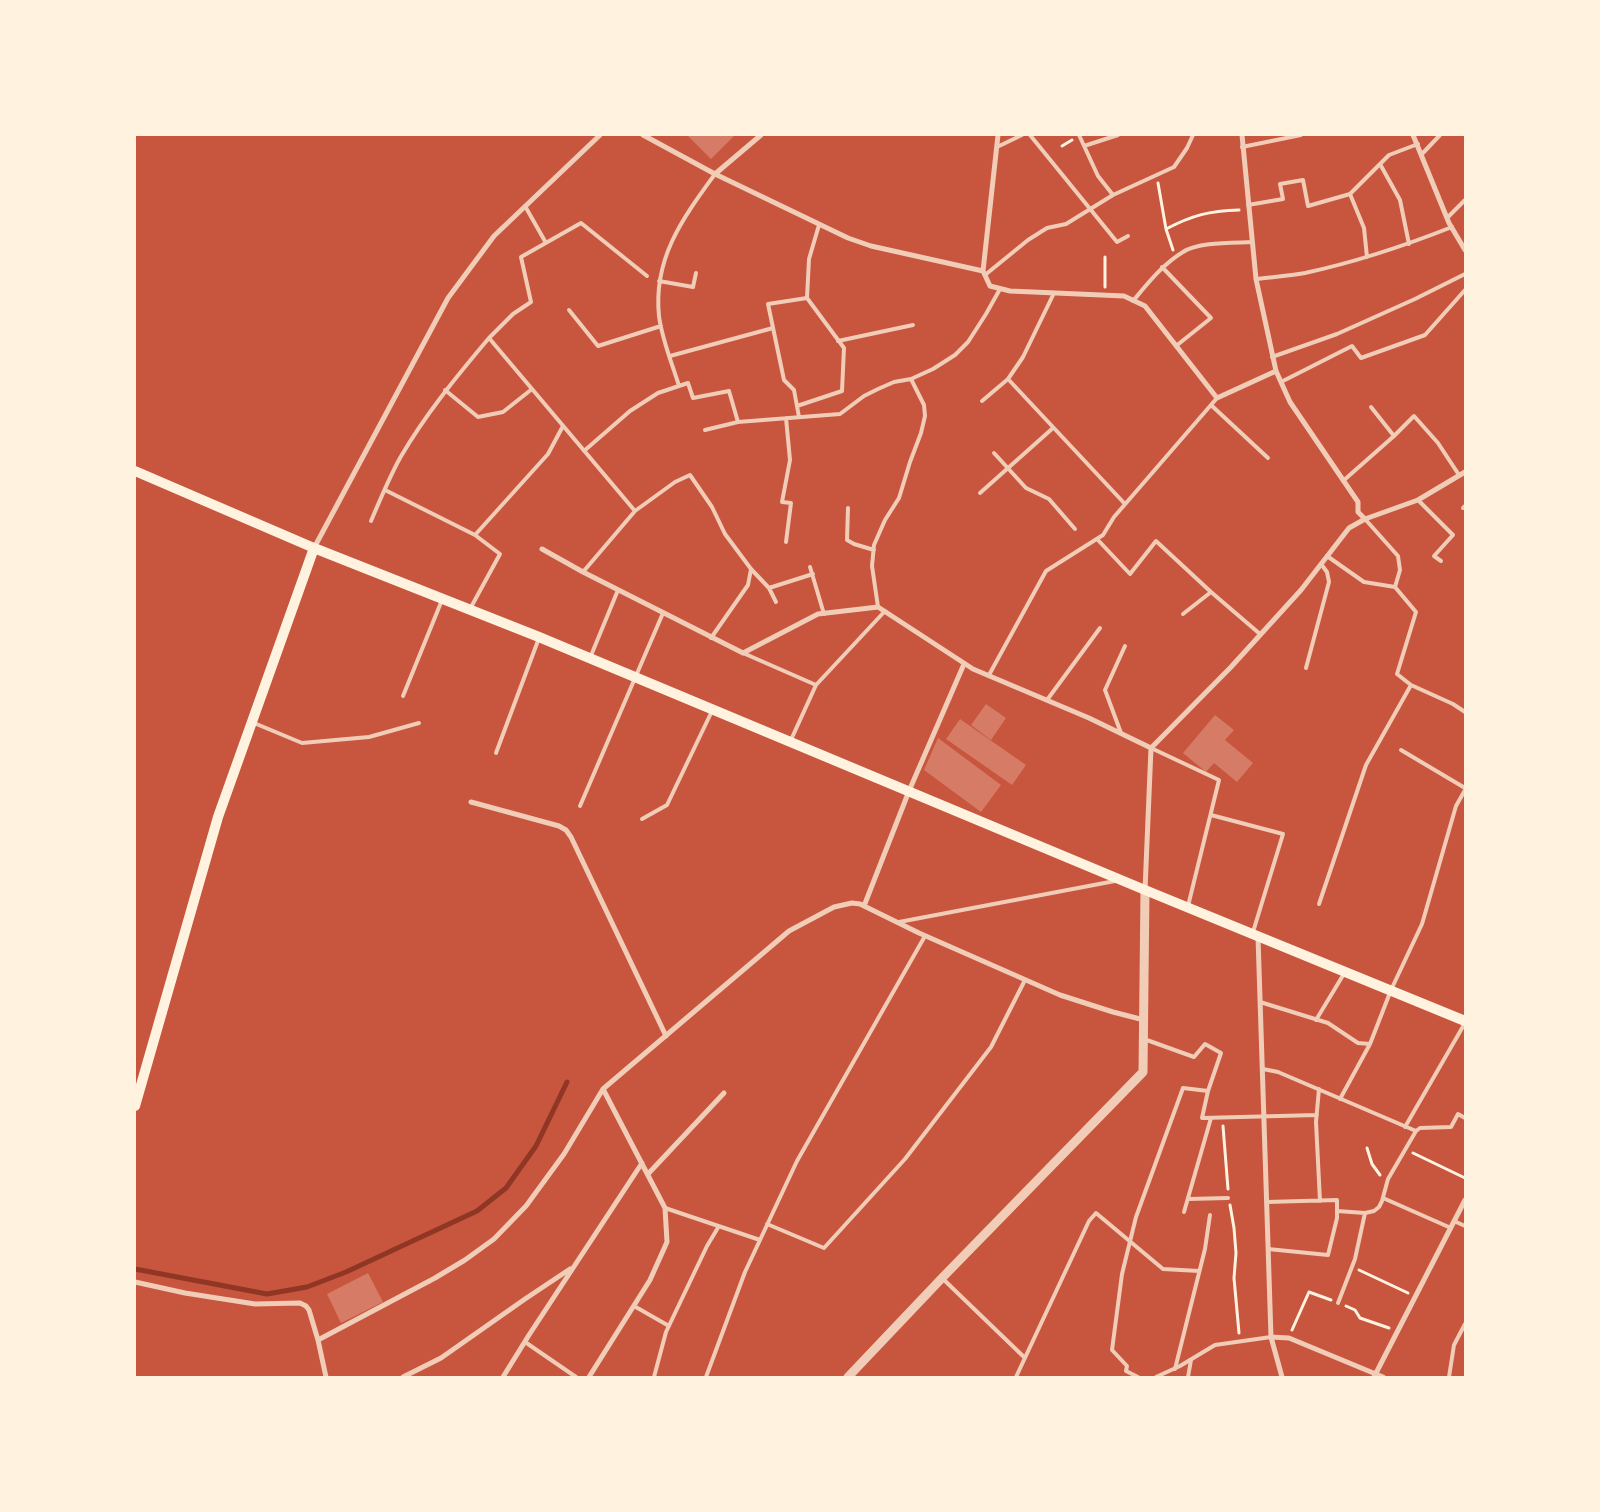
<!DOCTYPE html>
<style>
body{margin:0}
#map{position:relative;width:1600px;height:1512px;overflow:hidden;background:#c8553d;font-family:Lato,sans-serif}
canvas{display:block}
.frame{position:absolute;inset:0;border:136px solid #fff3e0;pointer-events:none}
</style>
<div id="map">
<canvas width="1600" height="1512"></canvas>
<div class="frame"></div>
</div>
<script>
const ctx = document.querySelector('canvas').getContext('2d');
ctx.lineJoin = 'round';
function strokePath(path, color, width, dash) { ctx.strokeStyle = color; ctx.lineWidth = width; ctx.lineCap = dash ? 'butt' : 'round'; ctx.setLineDash(dash || []); ctx.stroke(path); }
function fillPath(path, color) { ctx.fillStyle = color; ctx.fill(path, 'evenodd'); }
strokePath(new Path2D(`
 M 135,1269 L 267,1294 L 307,1287 L 346,1272 L 477,1211 L 506,1188 L 536,1146 L 567,1082`), '#8f3625', 5);
fillPath(new Path2D(`
 M 687,135 L 735,135 L 711,159 Z
 M 986,704 L 1006,718 L 991,740 L 971,725 Z
 M 1215,715 L 1234,730 L 1225,740 L 1253,763 L 1237,782 L 1214,763 L 1206,772 L 1183,753 Z
 M 960,719 L 1026,765 L 1012,785 L 946,739 Z
 M 938,738 L 1001,785 L 981,812 L 924,770 Z
 M 368,1273 L 383,1302 L 341,1323 L 327,1294 Z`), '#d67c66');
strokePath(new Path2D(`
 M 1062,146 L 1072,140
 M 1158,183 L 1166,229 L 1173,250
 M 1166,229 C 1193,215 1209,211 1239,210
 M 1105,287 L 1105,257
 M 1223,1126 L 1228,1189
 M 1367,1148 L 1372,1164 L 1380,1175
 M 1413,1153 L 1465,1178
 M 1230,1205 L 1234,1228 L 1236,1253 L 1234,1278 L 1239,1333
 M 1359,1270 L 1408,1293
 M 1346,1306 L 1355,1310 L 1360,1318 L 1389,1328
 M 1292,1330 L 1309,1292 L 1331,1300`), '#fff3e0', 3);
strokePath(new Path2D(`
 M 1030,135 L 1117,242 L 1128,236
 M 1079,135 L 1098,176 L 1113,195
 M 1084,146 L 1118,135
 M 997,147 L 1022,135
 M 1242,147 L 1301,135
 M 1422,154 L 1440,135
 M 1380,164 L 1400,200 L 1409,244
 M 1350,194 L 1364,228 L 1367,257
 M 1248,205 L 1283,199 L 1280,184 L 1303,180 L 1308,206 L 1350,194 L 1389,155 L 1418,144
 M 525,206 L 546,243
 M 1447,218 L 1465,200
 M 1162,267 L 1211,318 L 1176,346
 M 985,275 L 1028,240 L 1047,228 L 1066,224 L 1113,195 L 1174,167 L 1187,148 L 1193,135
 M 1256,279 C 1272,277 1289,276 1305,273 C 1356,262 1404,246 1452,227
 M 659,281 L 693,287 L 696,273
 M 1133,301 C 1148,283 1163,264 1183,252 C 1198,242 1233,243 1252,242
 M 569,310 L 598,346 L 661,326
 M 838,341 L 913,325
 M 670,356 L 773,328
 M 1272,357 L 1337,334 L 1415,299 L 1465,274
 M 1008,379 L 1125,504
 M 1281,382 L 1352,346 L 1361,358 L 1425,335 L 1465,290
 M 679,386 C 672,363 662,340 659,316 C 653,258 683,218 715,174
 M 445,390 L 478,417 L 503,412 L 532,389
 M 982,401 L 1008,379 L 1023,357 L 1054,293
 M 1211,405 L 1268,458
 M 797,406 L 842,391 L 844,348 L 807,298
 M 799,417 L 794,390 L 784,380 L 768,304 L 807,298 L 809,259 L 819,225
 M 705,430 L 738,422
 M 1394,436 L 1414,416 L 1438,443 L 1459,475
 M 584,451 L 630,411 L 658,393 L 688,383 L 693,398 L 729,391 L 738,422 L 840,414 L 864,396 L 878,389 L 894,382 L 911,379 L 933,369 L 955,355 L 968,342 L 986,314 L 1000,289
 M 994,453 L 1026,488 L 1049,499 L 1075,529
 M 1343,481 L 1394,436 L 1371,407
 M 385,490 L 475,535 L 500,554 L 470,609
 M 980,493 L 1053,428
 M 1418,500 L 1453,535 L 1434,556 L 1441,561
 M 848,508 L 847,540 L 854,544 L 874,550
 M 1463,508 L 1465,506
 M 635,511 L 489,338 L 513,314 L 531,302 L 521,257 L 581,223 L 647,276
 M 371,521 C 380,500 389,478 400,458 C 425,415 456,377 489,338
 M 475,535 L 548,454 L 563,426
 M 1097,539 L 1130,574 L 1156,541 L 1211,592 L 1260,634
 M 786,542 L 791,503 L 782,502 L 790,460 L 786,418
 M 1327,556 L 1364,582 L 1395,587
 M 810,567 L 824,614
 M 583,572 L 635,511 L 675,482 L 690,475 L 712,507 L 725,534 L 751,569 L 769,588 L 776,602
 M 769,588 L 813,574
 M 878,607 L 872,566 L 874,545 L 885,520 L 899,498 L 910,462 L 921,433 L 925,416 L 924,405 L 911,379
 M 1183,614 L 1211,592
 M 711,638 L 748,585 L 751,569
 M 743,653 L 816,685
 M 590,658 L 618,590
 M 1306,668 L 1329,582 L 1327,572 L 1321,564
 M 989,675 L 1046,571 L 1103,535 L 1114,517 L 1217,398
 M 1411,685 L 1453,704 L 1465,712
 M 403,696 L 442,600
 M 1047,700 L 1100,628
 M 254,723 L 302,743 L 369,737 L 419,723
 M 1121,733 L 1105,690 L 1125,646
 M 790,742 L 816,685 L 885,611
 M 1151,748 L 1219,780 L 1188,906
 M 1401,750 L 1465,788
 M 496,753 L 539,638
 M 580,806 L 663,613
 M 1211,815 L 1283,834 L 1253,932
 M 642,819 L 667,805 L 712,711
 M 1319,904 L 1366,765 L 1411,685 L 1397,674 L 1416,612 L 1395,587 L 1400,570 L 1398,556 L 1365,519
 M 899,922 L 1115,881
 M 1260,1002 L 1328,1023 L 1358,1043 L 1370,1044
 M 1316,1020 L 1345,972
 M 1144,1039 L 1194,1057 L 1205,1044 L 1221,1053 L 1208,1091 L 1202,1118 L 1317,1115
 M 1263,1069 L 1278,1072 L 1416,1131
 M 1319,1089 L 1316,1122 L 1320,1201
 M 1340,1099 L 1370,1044 L 1391,990 L 1422,924 L 1456,806 L 1465,790
 M 1405,1127 L 1465,1023
 M 1383,1198 L 1451,1228
 M 1188,1199 L 1228,1198
 M 1267,1202 L 1337,1200 L 1337,1218 L 1328,1255 L 1268,1249
 M 665,1208 L 760,1240
 M 1337,1211 L 1365,1213
 M 1184,1212 L 1211,1118
 M 1454,1221 L 1465,1226
 M 767,1224 L 824,1248 L 905,1159 L 991,1047 L 1025,980
 M 942,1278 L 1025,1358
 M 1338,1303 L 1355,1259 L 1365,1213 L 1374,1211 L 1379,1207 L 1382,1201 L 1388,1179 L 1416,1131 L 1420,1128 L 1451,1127 L 1458,1114 L 1465,1118
 M 634,1306 L 669,1326
 M 525,1342 L 576,1377
 M 1175,1369 L 1205,1249 L 1210,1215
 M 654,1377 L 666,1332 L 707,1246 L 719,1226
 M 706,1377 L 745,1272 L 797,1161 L 925,936
 M 1016,1377 L 1089,1221 L 1096,1213 L 1163,1269 L 1199,1271
 M 1138,1377 L 1126,1371 L 1127,1366 L 1112,1350 L 1122,1274 L 1136,1217 L 1183,1088 L 1208,1091
 M 1156,1377 L 1180,1366 L 1215,1345 L 1271,1337
 M 1188,1377 L 1191,1360
 M 1449,1377 L 1454,1345 L 1465,1324`), '#f1ccb7', 4);
strokePath(new Path2D(`
 M 643,135 L 715,174 L 848,238 L 871,246 L 983,271
 M 1242,135 L 1256,279 L 1276,371 L 1290,402 L 1358,502 L 1358,512 L 1365,519
 M 1413,135 L 1449,223 L 1465,250
 M 715,174 L 761,135
 M 983,271 L 990,286 L 1010,291 L 1124,296 L 1145,306 L 1217,398 L 1276,371
 M 983,271 L 998,135
 M 314,548 L 448,298 L 494,236 L 600,135
 M 542,549 L 583,572 L 743,653 L 818,614 L 878,607 L 973,669 L 1089,718 L 1151,748
 M 471,802 L 559,826 L 566,830 L 571,837 L 666,1036
 M 1145,890 L 1151,748 L 1231,667 L 1301,590 L 1349,528 L 1365,519 L 1418,500 L 1465,472
 M 864,906 L 909,791 L 964,664
 M 1258,937 L 1271,1337 L 1282,1377
 M 648,1174 L 724,1093
 M 135,1282 L 185,1293 L 255,1304 L 300,1303 L 306,1306 L 309,1310 L 318,1340 L 326,1377
 M 1271,1337 L 1289,1338 L 1383,1377
 M 318,1340 L 435,1278 L 465,1260 L 494,1239 L 526,1206 L 564,1154 L 603,1089 L 789,931 L 834,907 L 852,903 L 860,904 L 919,933 L 1060,995 L 1113,1012 L 1144,1020
 M 403,1377 L 441,1358 L 525,1299 L 570,1269
 M 503,1377 L 529,1335 L 642,1163
 M 589,1377 L 650,1280 L 667,1242 L 665,1208 L 603,1089
 M 1374,1377 L 1465,1200`), '#f1ccb7', 5);
strokePath(new Path2D(`
 M 848,1377 L 942,1278 L 1143,1072 L 1145,890`), '#f1ccb7', 9);
strokePath(new Path2D(`
 M 135,471 L 314,548 L 539,637 L 1145,890 L 1465,1021
 M 135,1106 L 218,817 L 314,548`), '#fff3e0', 10);
</script>
